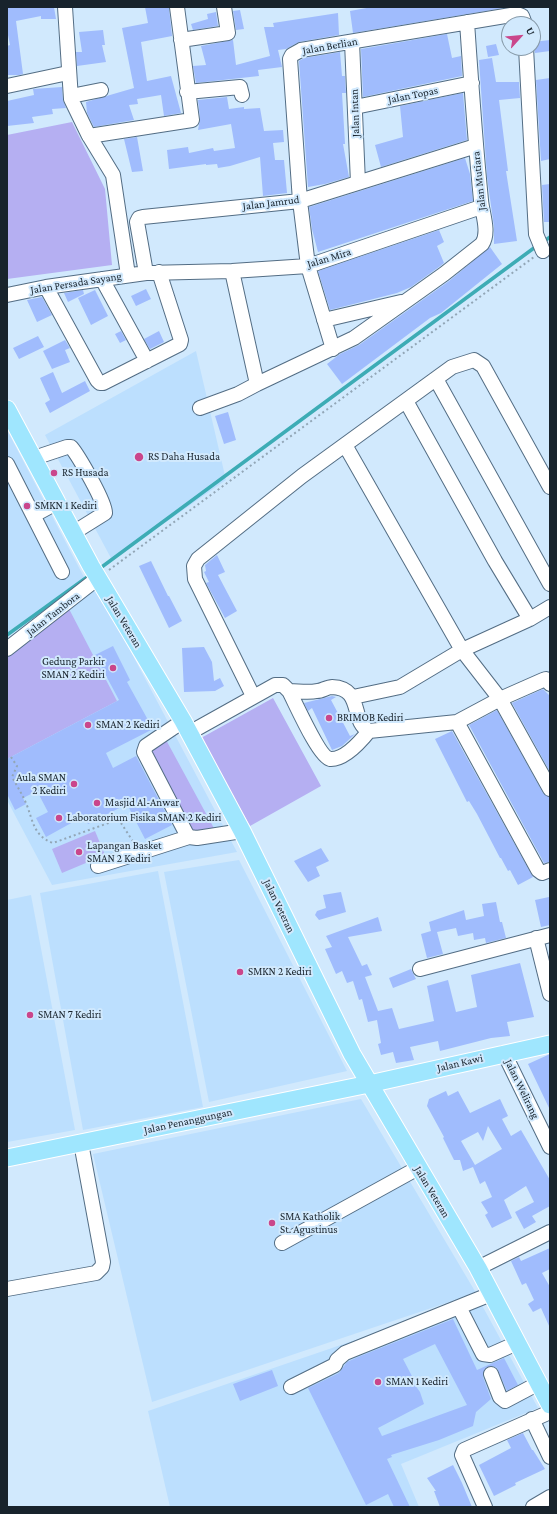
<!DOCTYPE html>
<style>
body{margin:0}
#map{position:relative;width:557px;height:1514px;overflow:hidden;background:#d1e9fd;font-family:"Crimson Pro",serif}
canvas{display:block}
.frame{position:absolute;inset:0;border:8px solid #18232c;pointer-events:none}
.north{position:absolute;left:501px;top:16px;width:40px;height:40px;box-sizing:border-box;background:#d1e9fd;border:1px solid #879aa9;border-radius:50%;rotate:63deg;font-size:11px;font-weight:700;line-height:16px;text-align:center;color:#18232c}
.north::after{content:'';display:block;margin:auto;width:14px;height:18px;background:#ca468b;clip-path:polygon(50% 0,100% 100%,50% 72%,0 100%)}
</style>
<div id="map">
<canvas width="557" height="1514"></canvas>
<div class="frame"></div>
<div class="north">U</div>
</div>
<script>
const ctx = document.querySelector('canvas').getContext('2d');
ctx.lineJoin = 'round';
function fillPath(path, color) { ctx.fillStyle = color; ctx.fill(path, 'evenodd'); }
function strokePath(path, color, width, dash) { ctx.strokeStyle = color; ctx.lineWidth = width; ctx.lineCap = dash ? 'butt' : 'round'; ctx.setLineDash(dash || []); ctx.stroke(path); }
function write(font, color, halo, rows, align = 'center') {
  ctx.font = font + ' "Crimson Pro",serif'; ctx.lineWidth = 4; ctx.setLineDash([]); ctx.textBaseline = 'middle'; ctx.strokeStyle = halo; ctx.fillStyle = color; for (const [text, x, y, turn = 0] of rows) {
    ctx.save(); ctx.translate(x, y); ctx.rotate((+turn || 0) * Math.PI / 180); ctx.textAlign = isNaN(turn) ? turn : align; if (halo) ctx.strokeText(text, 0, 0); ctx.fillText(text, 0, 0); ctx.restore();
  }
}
fillPath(new Path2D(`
 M 196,351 L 226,480 L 112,560 L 45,435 Z
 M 7,430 L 86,581 L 7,637 Z
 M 96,586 L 237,852 L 52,885 L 7,800 L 7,650 Z
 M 239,860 L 347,1071 L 209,1102 L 164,872 Z
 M 158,871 L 203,1107 L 83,1130 L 40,893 Z
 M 31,895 L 75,1130 L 7,1142 L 7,900 Z
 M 361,1099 L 476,1293 L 152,1402 L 93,1154 Z
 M 478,1298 L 538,1408 L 401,1464 L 419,1507 L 170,1507 L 148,1411 Z`), '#bcdffe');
fillPath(new Path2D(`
 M 72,122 L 105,189 L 112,265 L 7,279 L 7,135 Z
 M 68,607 L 117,701 L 7,759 L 7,652 Z
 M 273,698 L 321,786 L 250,826 L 201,738 Z
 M 165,738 L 216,832 L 189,833 L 147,752 Z
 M 95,831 L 105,855 L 62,873 L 52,849 Z`), '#b5aff2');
strokePath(new Path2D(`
 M 543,242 L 550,237
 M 99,569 L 538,245
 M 7,635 L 90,575`), '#3dacb5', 3.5);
fillPath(new Path2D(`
 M 7,7 L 54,7 L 56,19 L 41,19 L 41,16 L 16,21 L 23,74 L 19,75 L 7,75 L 7,46 L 10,45 L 7,30 Z
 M 145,7 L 169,7 L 172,36 L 141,42 L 147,81 L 171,76 L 181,113 L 164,116 L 161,95 L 137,99 L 138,104 L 129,105 L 134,120 L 94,127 L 87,113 L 86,102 L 134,88 L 122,28 L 148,23 Z
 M 372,7 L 504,7 L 504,8 L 353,33 L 350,11 Z
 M 240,10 L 244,29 L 236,30 L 233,11 Z
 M 216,12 L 218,26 L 193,30 L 191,24 L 208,19 L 207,14 Z
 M 338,13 L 339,35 L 299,42 L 286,49 L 278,50 L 282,67 L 258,70 L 259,76 L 196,83 L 193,66 L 206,65 L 201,46 L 233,40 L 236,65 L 270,56 L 264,27 L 274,27 L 273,23 Z
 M 103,30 L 105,45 L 102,45 L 106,62 L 77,66 L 76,52 L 82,52 L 79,32 Z
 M 447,34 L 452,58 L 461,56 L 462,76 L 363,97 L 361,49 Z
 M 550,40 L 550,51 L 535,53 L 533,42 Z
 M 496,44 L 499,55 L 488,57 L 486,46 Z
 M 340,52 L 342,76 L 345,76 L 346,93 L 342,93 L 345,144 L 343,144 L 349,177 L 325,184 L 308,187 L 299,61 L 304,58 Z
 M 492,58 L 496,82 L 519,82 L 520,98 L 499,100 L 508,171 L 506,171 L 517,241 L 494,244 L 494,227 L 487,177 L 479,60 Z
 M 550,78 L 550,159 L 541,161 L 536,80 Z
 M 62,87 L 63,100 L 66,108 L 52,109 L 53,114 L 32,117 L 34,123 L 7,126 L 7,101 L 34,95 L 33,89 Z
 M 463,93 L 467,140 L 381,167 L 375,145 L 403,137 L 400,106 Z
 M 227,97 L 229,109 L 244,107 L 244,109 L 260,108 L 264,131 L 283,130 L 284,142 L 273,143 L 275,160 L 284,160 L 287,193 L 263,196 L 260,157 L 230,166 L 218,168 L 217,164 L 206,165 L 206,164 L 169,169 L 167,150 L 188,147 L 189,153 L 213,148 L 214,151 L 235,148 L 231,124 L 198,130 L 200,119 L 198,100 Z
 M 137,137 L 143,171 L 132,172 L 124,139 Z
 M 465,158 L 470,174 L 473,201 L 318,252 L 312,229 L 309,207 Z
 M 550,184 L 550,222 L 544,222 L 542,185 Z
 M 439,230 L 444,242 L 437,246 L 444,263 L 439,267 L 411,287 L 397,293 L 330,310 L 318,271 Z
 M 490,247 L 502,264 L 441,313 L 430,318 L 342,384 L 327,364 L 340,354 L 359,345 L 449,281 Z
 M 146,289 L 151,299 L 136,306 L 131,296 Z
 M 83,290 L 84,294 L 68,302 L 64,293 Z
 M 95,290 L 108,316 L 91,325 L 78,298 Z
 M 42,297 L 52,315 L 37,322 L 27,300 Z
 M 121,331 L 126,340 L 120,343 L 115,334 Z
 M 159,331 L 164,342 L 150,349 L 144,339 Z
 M 38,336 L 44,347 L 19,359 L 13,348 Z
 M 65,340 L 70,348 L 65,350 L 70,362 L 52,369 L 43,351 Z
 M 53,372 L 62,393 L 85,381 L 90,391 L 50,413 L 45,403 L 50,400 L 40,378 Z
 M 228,412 L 236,440 L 224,444 L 215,416 Z
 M 217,555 L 225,572 L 218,575 L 237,611 L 225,618 L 206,583 L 209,582 L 204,572 L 206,571 L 205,565 Z
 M 151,561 L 168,596 L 169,596 L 182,621 L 169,628 L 139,566 Z
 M 113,646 L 130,680 L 127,682 L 153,729 L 106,753 L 113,768 L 136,756 L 172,825 L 145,839 L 127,804 L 88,824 L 84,816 L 46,837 L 36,818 L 48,812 L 37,791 L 23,798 L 26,804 L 15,810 L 7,794 L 7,759 L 119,700 L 95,655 Z
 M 204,647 L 212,662 L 214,681 L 220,678 L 224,686 L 215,691 L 184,692 L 182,648 Z
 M 543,689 L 550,696 L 550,772 L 512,703 Z
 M 332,696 L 336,697 L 331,700 L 350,736 L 355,734 L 342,746 L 332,750 L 312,708 L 308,711 L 304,703 Z
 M 497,710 L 543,793 L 550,797 L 550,862 L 544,863 L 469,725 Z
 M 452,731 L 533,877 L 518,885 L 510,870 L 508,871 L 501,858 L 500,858 L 477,814 L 469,801 L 467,802 L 435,739 Z
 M 321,848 L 329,861 L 316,867 L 320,876 L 308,882 L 294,861 Z
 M 341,892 L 346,912 L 319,920 L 315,915 L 317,911 L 326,908 L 323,895 Z
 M 549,897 L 550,925 L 541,927 L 535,900 Z
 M 496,902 L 500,922 L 502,922 L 506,938 L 486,943 L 485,938 L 474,940 L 473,933 L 458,936 L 456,928 L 437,932 L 443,954 L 427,958 L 421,934 L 431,931 L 429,922 L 464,910 L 466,920 L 484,916 L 482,904 Z
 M 378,917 L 382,931 L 348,937 L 362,966 L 367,964 L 372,975 L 365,977 L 378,1011 L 392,1008 L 399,1029 L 434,1021 L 427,986 L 448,980 L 456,1012 L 477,1007 L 471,975 L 520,963 L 534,1017 L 507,1022 L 510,1036 L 491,1038 L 440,1051 L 438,1041 L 410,1047 L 414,1060 L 396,1063 L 393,1052 L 381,1055 L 378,1044 L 381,1043 L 377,1020 L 368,1022 L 362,999 L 359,1000 L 353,981 L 347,983 L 342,971 L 336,974 L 325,949 L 332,947 L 326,936 Z
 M 411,969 L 416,979 L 393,988 L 389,978 Z
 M 550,1054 L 550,1110 L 528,1064 Z
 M 446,1091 L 448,1096 L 458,1091 L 470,1113 L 500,1099 L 508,1116 L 502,1119 L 511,1136 L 521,1130 L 550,1180 L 550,1206 L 532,1216 L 536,1222 L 524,1229 L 515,1212 L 534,1202 L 526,1186 L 504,1200 L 512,1218 L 492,1228 L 485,1215 L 488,1213 L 481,1202 L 492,1197 L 485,1181 L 480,1184 L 473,1167 L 463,1171 L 460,1160 L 454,1160 L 443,1138 L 444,1137 L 427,1106 L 429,1099 ZM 488,1126 L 502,1149 L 475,1165 L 461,1141 L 478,1132 L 483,1141 Z
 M 550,1248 L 550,1269 L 542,1273 L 550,1287 L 550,1328 L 541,1308 L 533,1312 L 528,1304 L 534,1300 L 526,1283 L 522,1285 L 511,1261 L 519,1257 L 521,1261 Z
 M 453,1319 L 477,1370 L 504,1358 L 518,1385 L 507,1391 L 497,1368 L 492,1366 L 485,1368 L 483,1377 L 491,1399 L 476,1412 L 473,1426 L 439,1440 L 391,1455 L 392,1457 L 387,1459 L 410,1507 L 394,1507 L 388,1494 L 366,1505 L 308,1388 L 339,1373 L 347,1362 L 358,1357 ZM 435,1344 L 467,1405 L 382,1436 L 378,1428 L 424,1404 L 420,1392 L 412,1381 L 414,1380 L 403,1359 Z
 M 272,1370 L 278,1386 L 240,1401 L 233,1384 Z
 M 523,1433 L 532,1450 L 533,1450 L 545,1469 L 515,1483 L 516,1485 L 494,1496 L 479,1465 L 511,1448 L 507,1440 Z
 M 453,1465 L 462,1483 L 472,1507 L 440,1507 L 434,1491 L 436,1491 L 427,1478 Z`), '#a0bcfd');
const minor = new Path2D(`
 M 65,7 L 71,99 L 88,134 L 113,175 L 128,275
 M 181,40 L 228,33 L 224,7
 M 352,42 L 358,183
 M 526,48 L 536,234 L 543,251
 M 7,86 L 68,73
 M 187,92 L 240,87 L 242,95
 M 71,96 L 101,90
 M 355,107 L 472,83
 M 89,136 L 192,120 L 177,7
 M 232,271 L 257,384 L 354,338 L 444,274 L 482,244 C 490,232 482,213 481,200 C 475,140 471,81 467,22
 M 146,273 L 137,222 L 139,218 L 143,217 L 300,201 L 476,146
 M 102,279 L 147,361
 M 46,287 L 97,380 L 100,383 L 103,383 L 180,344 L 181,340 L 159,272
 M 7,295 L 46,287 L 146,273 L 232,271 L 308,266 L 481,207
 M 324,320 L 401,302
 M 333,349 L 308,266 L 300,201 L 290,59 L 292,55 L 301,50 L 517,14 L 522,16 L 525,24
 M 436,379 L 550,584
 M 406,401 L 495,561 L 530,619
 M 200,408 L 238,394 L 257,384
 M 345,445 L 462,650 L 500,699 L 550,789
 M 34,458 L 67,447 L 71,447 C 78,455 107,505 105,513 L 73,533
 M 7,464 L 62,572
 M 34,515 L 58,502
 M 7,649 L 98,578
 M 289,691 C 298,691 308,693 317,691 C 322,691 327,687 332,687 C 364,688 350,722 369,731 L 457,722 L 500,699 L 543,680 L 546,679 L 550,684
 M 253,696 L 195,579 L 194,566 L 198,559 L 302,476 L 452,367 L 474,360 L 483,366 L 550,487
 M 353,697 L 400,687 L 462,650 L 530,619 L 550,607
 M 183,721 L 146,746 L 144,752 L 186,833 L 189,837 L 197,838 L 242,831
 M 457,722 L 538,870 L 542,873 L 550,870
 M 189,733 L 275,685 L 283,685 L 289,691 C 295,702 319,757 330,759 C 345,760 361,741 369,731
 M 98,866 L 189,837
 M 536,938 L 550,994
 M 420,969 L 550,935
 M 504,1053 L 550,1147
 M 282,1243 L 418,1168
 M 478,1268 L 550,1232
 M 7,1289 L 96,1273 L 102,1267 L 103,1262 L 81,1143
 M 459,1307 L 483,1354 L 490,1355 L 517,1343
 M 491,1374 L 500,1397 L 505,1401 L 539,1383
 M 291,1387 L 335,1365 L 337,1360 L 345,1353 L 491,1294
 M 532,1419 L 550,1457
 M 485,1507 L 462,1455 L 464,1450 L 550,1412
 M 533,1507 L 550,1497`);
const major = new Path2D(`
 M 7,409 L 91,566 L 183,721 L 242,831 L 352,1054 L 478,1268 L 550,1405
 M 7,1158 L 369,1084 L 550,1044`);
strokePath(minor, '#536d84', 16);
strokePath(major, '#fff', 19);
strokePath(new Path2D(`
 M 109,570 L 534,257
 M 11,757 L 17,766 L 12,777 C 17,786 22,794 26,803 C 33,820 33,836 53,843 L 114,821 L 121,823 L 134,843`), '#92a6b6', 2, [2, 3]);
strokePath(minor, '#fff', 14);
strokePath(major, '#9fe6fe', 17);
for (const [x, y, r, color] of [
 [139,457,5,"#ca468b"],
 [54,473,4,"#ca468b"],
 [27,506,4,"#ca468b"],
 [113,668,4,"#ca468b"],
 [329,718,4,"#ca468b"],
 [88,725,4,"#ca468b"],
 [74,784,4,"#ca468b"],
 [97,803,4,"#ca468b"],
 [59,818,4,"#ca468b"],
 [79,852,4,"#ca468b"],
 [240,972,4,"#ca468b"],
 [30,1015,4,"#ca468b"],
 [272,1223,4,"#ca468b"],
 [378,1382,4,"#ca468b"]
]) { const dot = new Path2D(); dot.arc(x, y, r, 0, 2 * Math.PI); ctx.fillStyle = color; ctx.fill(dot); strokePath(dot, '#d1e9fd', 1.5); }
write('11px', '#18232c', '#d1e9fd', [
 ["Jalan Berlian",330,46,-10],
 ["Jalan Topas",413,95,-11],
 ["Jalan Intan",355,113,-92],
 ["Jalan Mutiara",479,181,-96],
 ["Jalan Jamrud",271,203,-7],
 ["Jalan Mira",329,258,-17],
 ["Jalan Persada Sayang",76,283,-9],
 ["Jalan Tambora",53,614,-38],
 ["Jalan Veteran",124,622,59],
 ["Jalan Veteran",279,906,64],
 ["Jalan Kawi",460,1063,-13],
 ["Jalan Welirang",522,1089,64],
 ["Jalan Penanggungan",188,1121,-12],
 ["Jalan Veteran",432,1192,59]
]);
write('11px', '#18232c', '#d1e9fd', [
 ["RS Daha Husada",148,457],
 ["RS Husada",62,473],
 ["SMKN 1 Kediri",35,506],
 ["Gedung Parkir",105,662,"right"],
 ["SMAN 2 Kediri",105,675,"right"],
 ["BRIMOB Kediri",337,718],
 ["SMAN 2 Kediri",96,725],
 ["Aula SMAN",66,778,"right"],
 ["2 Kediri",66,791,"right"],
 ["Masjid Al-Anwar",105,803],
 ["Laboratorium Fisika SMAN 2 Kediri",67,818],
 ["Lapangan Basket",87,846],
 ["SMAN 2 Kediri",87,859],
 ["SMKN 2 Kediri",248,972],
 ["SMAN 7 Kediri",38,1015],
 ["SMA Katholik",280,1217],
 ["St. Agustinus",280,1230],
 ["SMAN 1 Kediri",386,1382]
], 'left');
</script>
